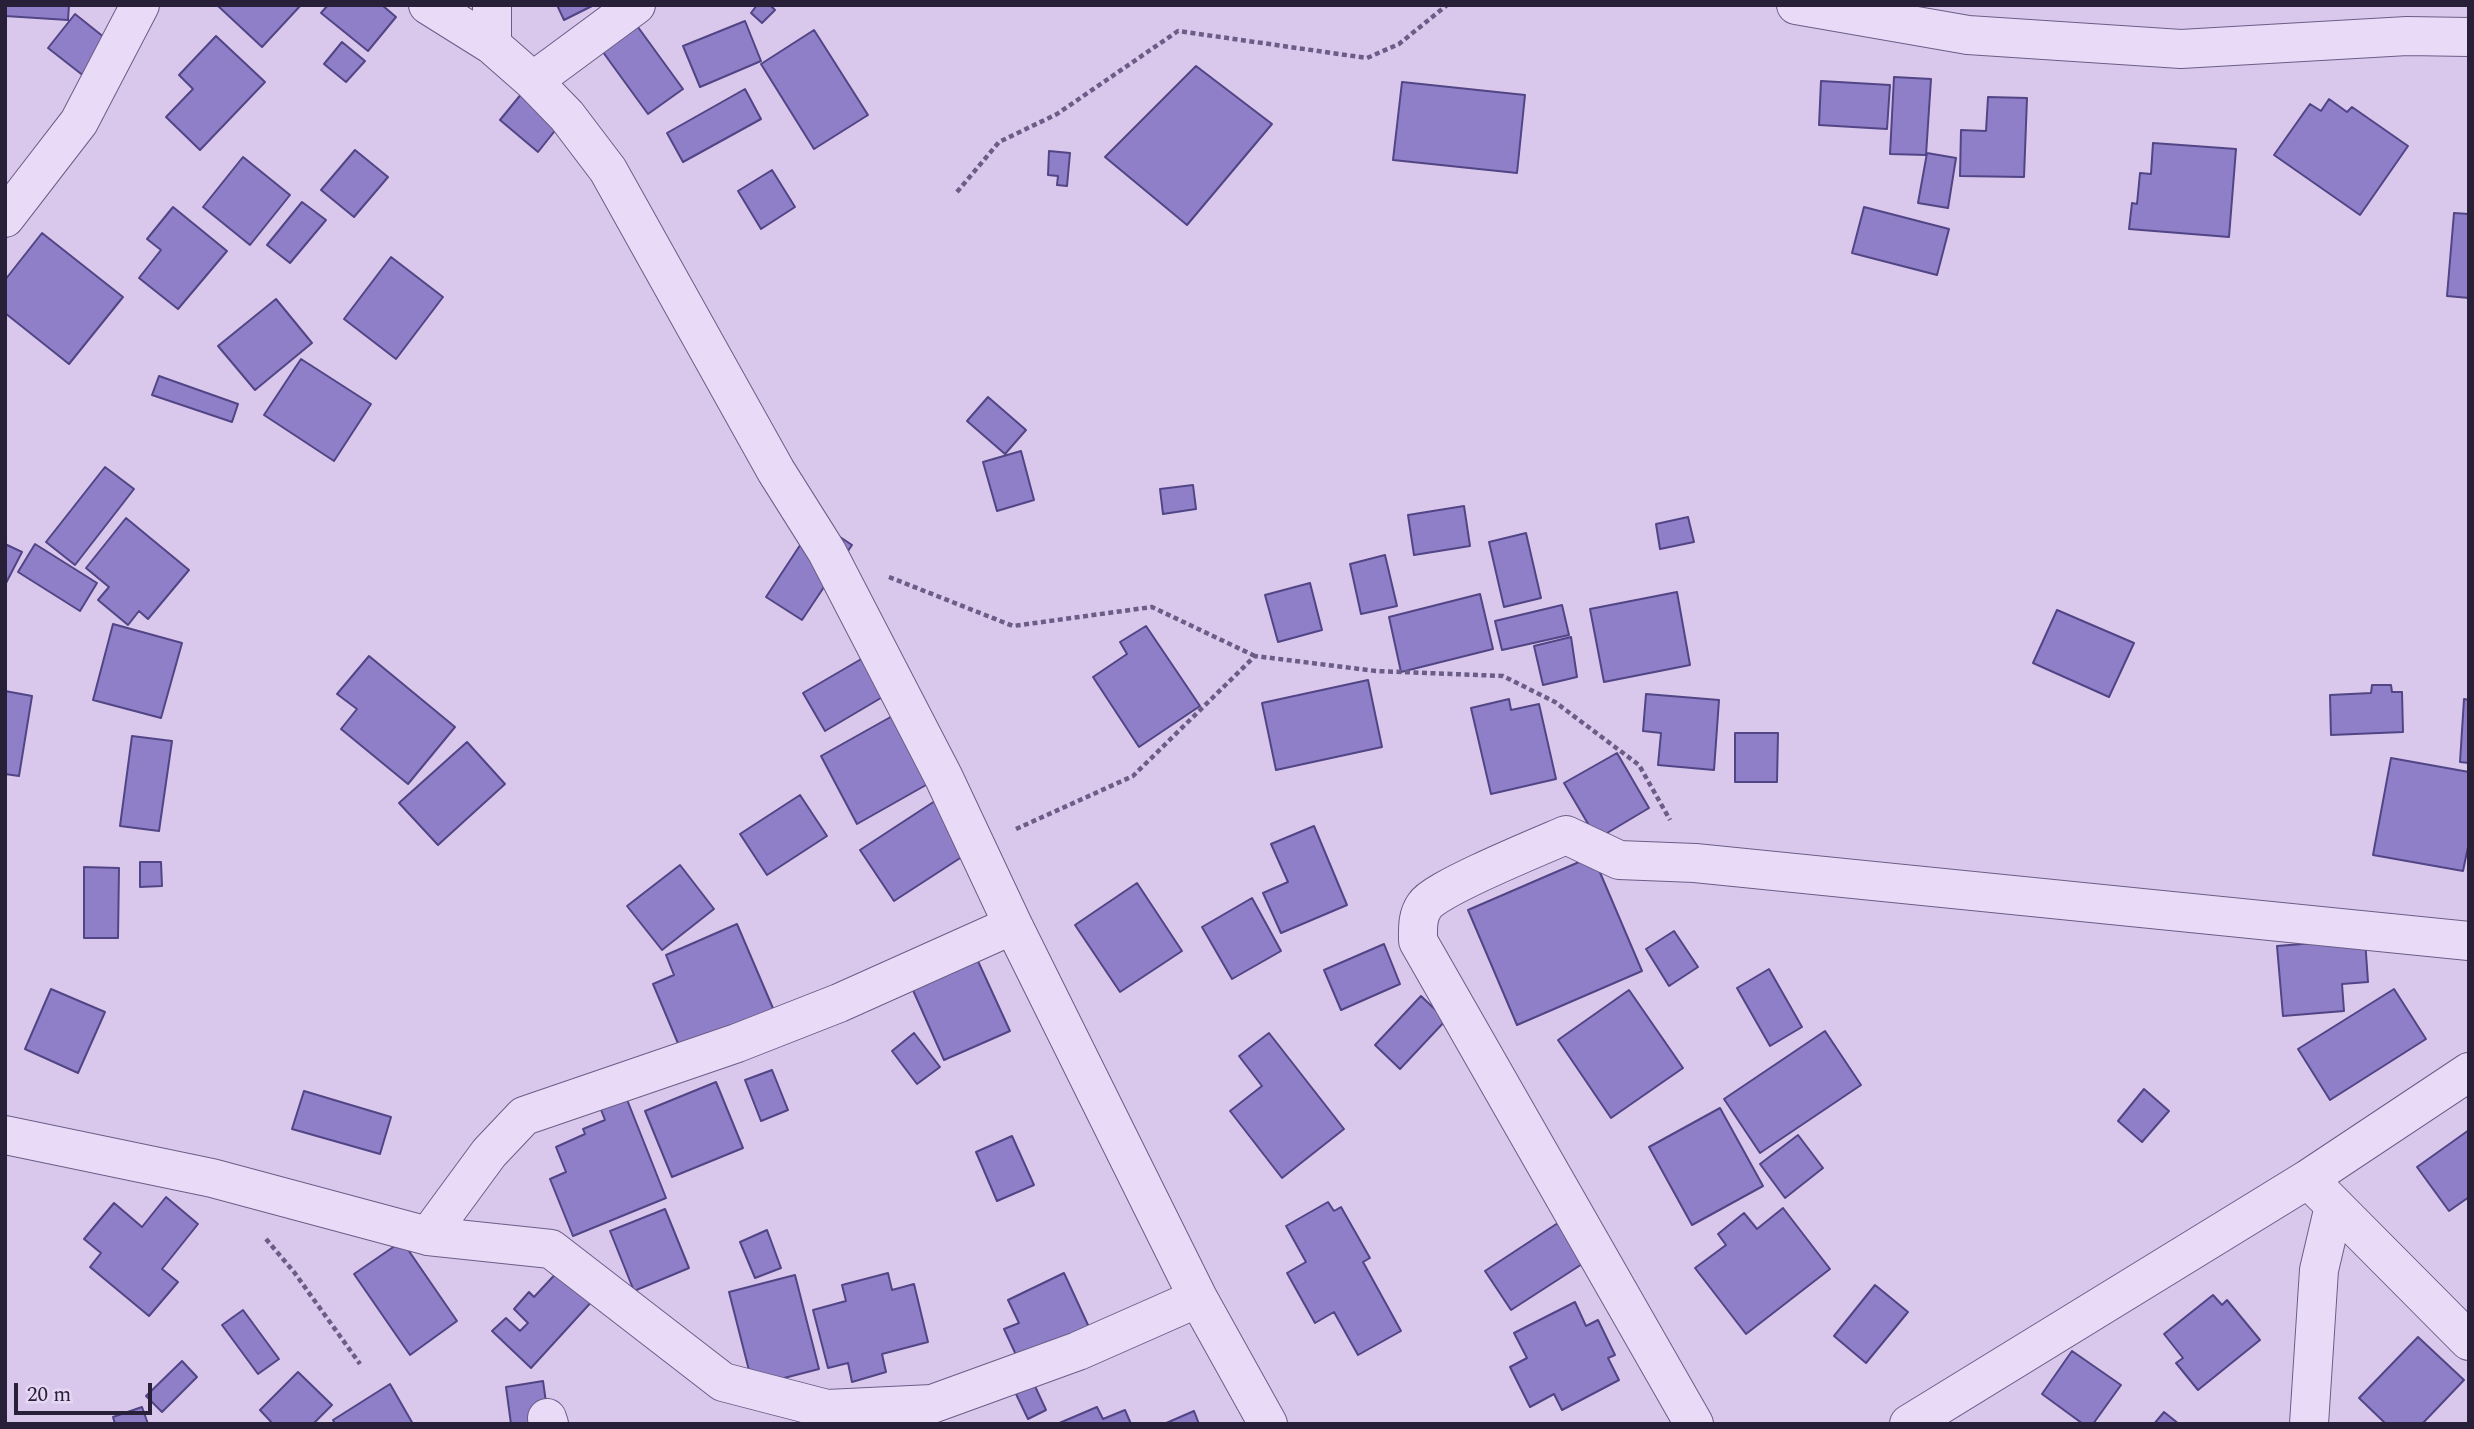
<!DOCTYPE html>
<style>
body{margin:0}
#map{position:relative;width:2474px;height:1429px;overflow:hidden;background:#dac7ec;font-family:Spectral,serif}
canvas{display:block}
.frame{position:absolute;inset:0;border:7px solid #272038;pointer-events:none}
.scale{position:absolute;left:14px;top:1383px;width:138px;height:32px;box-sizing:border-box;border:4px solid #272038;border-top:0;padding-left:9px;font-size:21px;line-height:24px;white-space:nowrap;color:#272038;-webkit-text-stroke:5px #e6d7f4;paint-order:stroke}
</style>
<div id="map">
<canvas width="2474" height="1429"></canvas>
<div class="frame"></div>
<div class="scale">20 m</div>
</div>
<script>
const ctx = document.querySelector('canvas').getContext('2d');
ctx.lineJoin = 'round';
function fillPath(path, color) { ctx.fillStyle = color; ctx.fill(path, 'evenodd'); }
function strokePath(path, color, width, dash) { ctx.strokeStyle = color; ctx.lineWidth = width; ctx.lineCap = dash ? 'butt' : 'round'; ctx.setLineDash(dash || []); ctx.stroke(path); }
const building = new Path2D(`
 M 5,5 L 69,5 L 68,20 L 5,16 Z
 M 217,5 L 301,5 L 262,47 Z
 M 328,5 L 382,5 L 396,17 L 368,51 L 321,13 Z
 M 557,5 L 594,5 L 564,20 Z
 M 757,5 L 770,5 L 775,10 L 762,23 L 751,13 Z
 M 75,14 L 120,50 L 94,84 L 48,48 Z
 M 745,21 L 761,61 L 700,87 L 683,46 Z
 M 635,23 L 683,89 L 648,114 L 600,48 Z
 M 814,30 L 868,115 L 814,149 L 761,64 Z
 M 216,36 L 265,82 L 200,150 L 166,117 L 193,89 L 179,75 Z
 M 342,42 L 365,61 L 346,82 L 324,64 Z
 M 1196,66 L 1272,124 L 1187,225 L 1105,157 Z
 M 1894,77 L 1931,79 L 1926,155 L 1890,154 Z
 M 1821,81 L 1890,85 L 1887,129 L 1819,125 Z
 M 1402,82 L 1525,95 L 1517,173 L 1393,160 Z
 M 527,87 L 565,118 L 538,152 L 500,120 Z
 M 745,89 L 761,119 L 683,162 L 667,133 Z
 M 1988,97 L 2027,98 L 2024,177 L 1960,176 L 1961,130 L 1986,131 Z
 M 2329,99 L 2347,112 L 2352,107 L 2408,146 L 2360,215 L 2274,155 L 2310,104 L 2321,111 Z
 M 2153,143 L 2236,149 L 2229,237 L 2129,229 L 2132,203 L 2137,204 L 2140,173 L 2151,174 Z
 M 355,150 L 388,177 L 354,217 L 321,190 Z
 M 1049,151 L 1070,153 L 1067,186 L 1057,185 L 1058,176 L 1048,175 Z
 M 1927,153 L 1956,158 L 1948,208 L 1918,203 Z
 M 243,157 L 290,195 L 250,245 L 203,207 Z
 M 772,170 L 795,207 L 761,229 L 738,191 Z
 M 302,202 L 326,220 L 290,263 L 267,245 Z
 M 173,207 L 227,251 L 178,309 L 139,278 L 161,250 L 147,239 Z
 M 1864,207 L 1949,229 L 1937,275 L 1852,253 Z
 M 2454,213 L 2469,214 L 2469,298 L 2447,296 Z
 M 42,233 L 123,297 L 69,364 L 5,313 L 5,280 Z
 M 391,257 L 443,297 L 396,359 L 344,319 Z
 M 276,299 L 312,343 L 255,390 L 218,346 Z
 M 301,359 L 371,404 L 334,461 L 264,415 Z
 M 159,376 L 238,404 L 232,422 L 152,395 Z
 M 988,397 L 1026,430 L 1005,454 L 967,421 Z
 M 1021,451 L 1034,500 L 997,511 L 983,462 Z
 M 105,467 L 134,489 L 75,565 L 46,542 Z
 M 1193,485 L 1196,509 L 1163,514 L 1160,489 Z
 M 1464,506 L 1470,546 L 1414,555 L 1408,515 Z
 M 1688,517 L 1694,542 L 1660,549 L 1656,524 Z
 M 126,518 L 189,570 L 148,619 L 139,611 L 128,625 L 98,600 L 109,587 L 86,568 Z
 M 816,521 L 852,545 L 802,620 L 766,597 Z
 M 1526,533 L 1541,598 L 1504,607 L 1489,542 Z
 M 5,544 L 22,552 L 5,585 Z
 M 35,544 L 97,583 L 80,611 L 18,572 Z
 M 1385,555 L 1397,606 L 1361,614 L 1350,564 Z
 M 1310,583 L 1322,630 L 1278,642 L 1265,595 Z
 M 1677,592 L 1690,665 L 1604,682 L 1590,609 Z
 M 1480,594 L 1493,649 L 1401,672 L 1389,617 Z
 M 1562,605 L 1569,635 L 1502,650 L 1495,621 Z
 M 2057,610 L 2134,643 L 2109,697 L 2033,663 Z
 M 113,624 L 182,643 L 161,718 L 93,700 Z
 M 1146,626 L 1200,706 L 1139,747 L 1093,677 L 1127,654 L 1120,642 Z
 M 1571,637 L 1577,677 L 1543,685 L 1534,646 Z
 M 369,656 L 455,727 L 408,784 L 341,729 L 357,709 L 337,694 Z
 M 863,658 L 886,695 L 825,731 L 803,693 Z
 M 1368,680 L 1382,747 L 1276,770 L 1262,703 Z
 M 2372,685 L 2391,685 L 2392,692 L 2402,692 L 2403,732 L 2331,735 L 2330,695 L 2371,693 Z
 M 5,691 L 32,696 L 19,776 L 5,774 Z
 M 1646,694 L 1719,700 L 1714,770 L 1658,765 L 1661,733 L 1643,731 Z
 M 1509,699 L 1511,710 L 1539,704 L 1556,779 L 1491,794 L 1471,708 Z
 M 2464,699 L 2469,700 L 2469,763 L 2460,762 Z
 M 912,705 L 949,772 L 857,824 L 821,756 Z
 M 1735,733 L 1778,733 L 1777,782 L 1735,782 Z
 M 132,736 L 172,741 L 159,831 L 120,826 Z
 M 467,742 L 505,784 L 438,845 L 399,803 Z
 M 1617,753 L 1649,808 L 1597,839 L 1564,783 Z
 M 2391,758 L 2469,772 L 2469,842 L 2463,871 L 2373,855 Z
 M 800,795 L 827,836 L 767,875 L 740,834 Z
 M 938,799 L 971,851 L 894,901 L 860,850 Z
 M 1314,826 L 1347,905 L 1281,933 L 1263,893 L 1288,882 L 1271,844 Z
 M 1593,856 L 1642,971 L 1517,1025 L 1468,910 Z
 M 140,862 L 161,862 L 162,886 L 140,887 Z
 M 680,865 L 714,909 L 662,950 L 627,906 Z
 M 84,867 L 119,868 L 118,938 L 84,938 Z
 M 1137,883 L 1182,951 L 1120,992 L 1075,925 Z
 M 1252,898 L 1281,951 L 1232,979 L 1202,927 Z
 M 737,924 L 778,1020 L 685,1060 L 653,984 L 674,975 L 666,955 Z
 M 1674,931 L 1698,967 L 1669,986 L 1646,949 Z
 M 2365,939 L 2368,982 L 2342,984 L 2344,1011 L 2283,1016 L 2277,946 Z
 M 1384,944 L 1400,984 L 1341,1010 L 1324,970 Z
 M 977,959 L 1010,1031 L 944,1060 L 912,988 Z
 M 1769,969 L 1802,1027 L 1770,1046 L 1737,988 Z
 M 51,989 L 105,1012 L 78,1073 L 25,1049 Z
 M 2394,989 L 2426,1039 L 2330,1100 L 2298,1049 Z
 M 1629,990 L 1683,1068 L 1611,1118 L 1558,1040 Z
 M 1421,996 L 1446,1020 L 1400,1069 L 1375,1045 Z
 M 1825,1031 L 1861,1085 L 1760,1153 L 1724,1099 Z
 M 914,1033 L 940,1067 L 917,1084 L 892,1051 Z
 M 1269,1033 L 1344,1129 L 1282,1178 L 1230,1111 L 1262,1086 L 1239,1056 Z
 M 772,1070 L 788,1110 L 761,1121 L 745,1080 Z
 M 716,1082 L 743,1148 L 672,1177 L 645,1111 Z
 M 2144,1089 L 2169,1111 L 2142,1142 L 2118,1121 Z
 M 304,1091 L 391,1117 L 380,1154 L 292,1129 Z
 M 624,1092 L 666,1198 L 573,1236 L 550,1179 L 566,1172 L 556,1147 L 585,1134 L 583,1129 L 605,1120 L 598,1102 Z
 M 1720,1108 L 1763,1186 L 1692,1225 L 1649,1147 Z
 M 2469,1130 L 2469,1197 L 2449,1211 L 2417,1167 Z
 M 1798,1135 L 1823,1168 L 1785,1198 L 1760,1164 Z
 M 1012,1136 L 1034,1185 L 997,1201 L 976,1152 Z
 M 166,1197 L 198,1224 L 162,1269 L 178,1282 L 149,1316 L 90,1267 L 101,1253 L 84,1239 L 114,1203 L 142,1227 Z
 M 1328,1202 L 1334,1211 L 1341,1207 L 1370,1258 L 1363,1262 L 1401,1331 L 1358,1355 L 1334,1312 L 1315,1323 L 1287,1273 L 1306,1262 L 1286,1226 Z
 M 1783,1208 L 1830,1269 L 1746,1334 L 1695,1268 L 1726,1245 L 1718,1234 L 1744,1213 L 1757,1229 Z
 M 665,1209 L 689,1268 L 634,1291 L 610,1231 Z
 M 1567,1217 L 1593,1257 L 1511,1310 L 1485,1271 Z
 M 767,1230 L 781,1268 L 755,1278 L 740,1242 Z
 M 402,1241 L 457,1321 L 410,1355 L 354,1274 Z
 M 562,1267 L 595,1298 L 531,1368 L 492,1331 L 506,1318 L 520,1331 L 528,1323 L 514,1309 L 529,1292 L 534,1297 Z
 M 888,1273 L 892,1290 L 914,1284 L 928,1342 L 882,1354 L 886,1372 L 852,1382 L 848,1363 L 828,1368 L 813,1310 L 846,1301 L 842,1285 Z
 M 1064,1273 L 1094,1338 L 1024,1372 L 1004,1329 L 1019,1323 L 1008,1300 Z
 M 795,1275 L 819,1369 L 753,1386 L 729,1292 Z
 M 1875,1285 L 1908,1312 L 1866,1363 L 1834,1336 Z
 M 2213,1295 L 2222,1305 L 2227,1300 L 2260,1340 L 2198,1390 L 2176,1363 L 2183,1358 L 2164,1334 Z
 M 1575,1302 L 1586,1326 L 1598,1320 L 1615,1355 L 1608,1358 L 1619,1380 L 1562,1410 L 1554,1394 L 1530,1407 L 1510,1367 L 1527,1358 L 1514,1333 Z
 M 243,1310 L 279,1359 L 258,1374 L 222,1325 Z
 M 2418,1337 L 2464,1380 L 2422,1424 L 2386,1424 L 2359,1398 Z
 M 2072,1351 L 2121,1385 L 2093,1424 L 2083,1424 L 2042,1394 Z
 M 182,1361 L 197,1377 L 162,1412 L 146,1396 Z
 M 298,1372 L 332,1405 L 313,1424 L 273,1424 L 260,1410 Z
 M 543,1381 L 549,1424 L 511,1424 L 506,1387 Z
 M 390,1384 L 413,1424 L 335,1424 L 333,1420 Z
 M 1034,1384 L 1046,1410 L 1028,1419 L 1016,1394 Z
 M 142,1407 L 148,1424 L 115,1424 L 113,1417 Z
 M 1097,1407 L 1103,1419 L 1125,1410 L 1131,1424 L 1057,1424 Z
 M 1194,1411 L 1199,1424 L 1164,1424 Z
 M 2164,1412 L 2179,1424 L 2154,1424 Z`);
fillPath(building, '#8f7fc8');
strokePath(building, '#514585', 2);
const street = new Path2D(`
 M 428,5 L 492,45 L 533,81 L 567,116 L 608,170 L 776,471 L 827,552 L 944,778 L 1013,925 L 1198,1298 L 1268,1424
 M 1796,5 L 1968,35 L 2181,49 L 2407,36 L 2469,37
 M 492,45 L 492,5
 M 533,81 L 636,5
 M 5,218 L 79,122 L 140,5
 M 5,1135 L 212,1178 L 428,1236 L 551,1249 L 723,1382 L 827,1409 L 932,1404 L 1078,1351 L 1198,1298
 M 2308,1179 L 2469,1341
 M 428,1236 L 489,1153 L 524,1116 L 737,1043 L 839,1003 L 1013,925
 M 547,1418 L 549,1424
 M 1694,1424 L 1418,941 C 1418,928 1417,916 1425,905 C 1435,889 1543,845 1566,835 L 1619,860 L 1695,863 L 2469,941
 M 1909,1424 L 2308,1179 L 2469,1072
 M 2309,1424 L 2319,1270 L 2334,1206`);
strokePath(street, '#6b5d87', 40);
strokePath(new Path2D(`
 M 957,192 L 999,142 L 1057,114 L 1178,31 L 1367,58 L 1399,44 L 1447,5
 M 889,577 L 1013,626 L 1152,607 L 1255,656
 M 1016,829 L 1133,776 L 1255,656 L 1376,671 L 1503,676 L 1555,702 L 1639,765 L 1670,820
 M 266,1239 L 294,1272 L 360,1364`), '#6b5d87', 4.5, [5, 3.5]);
strokePath(street, '#e9dbf7', 38);
</script>
